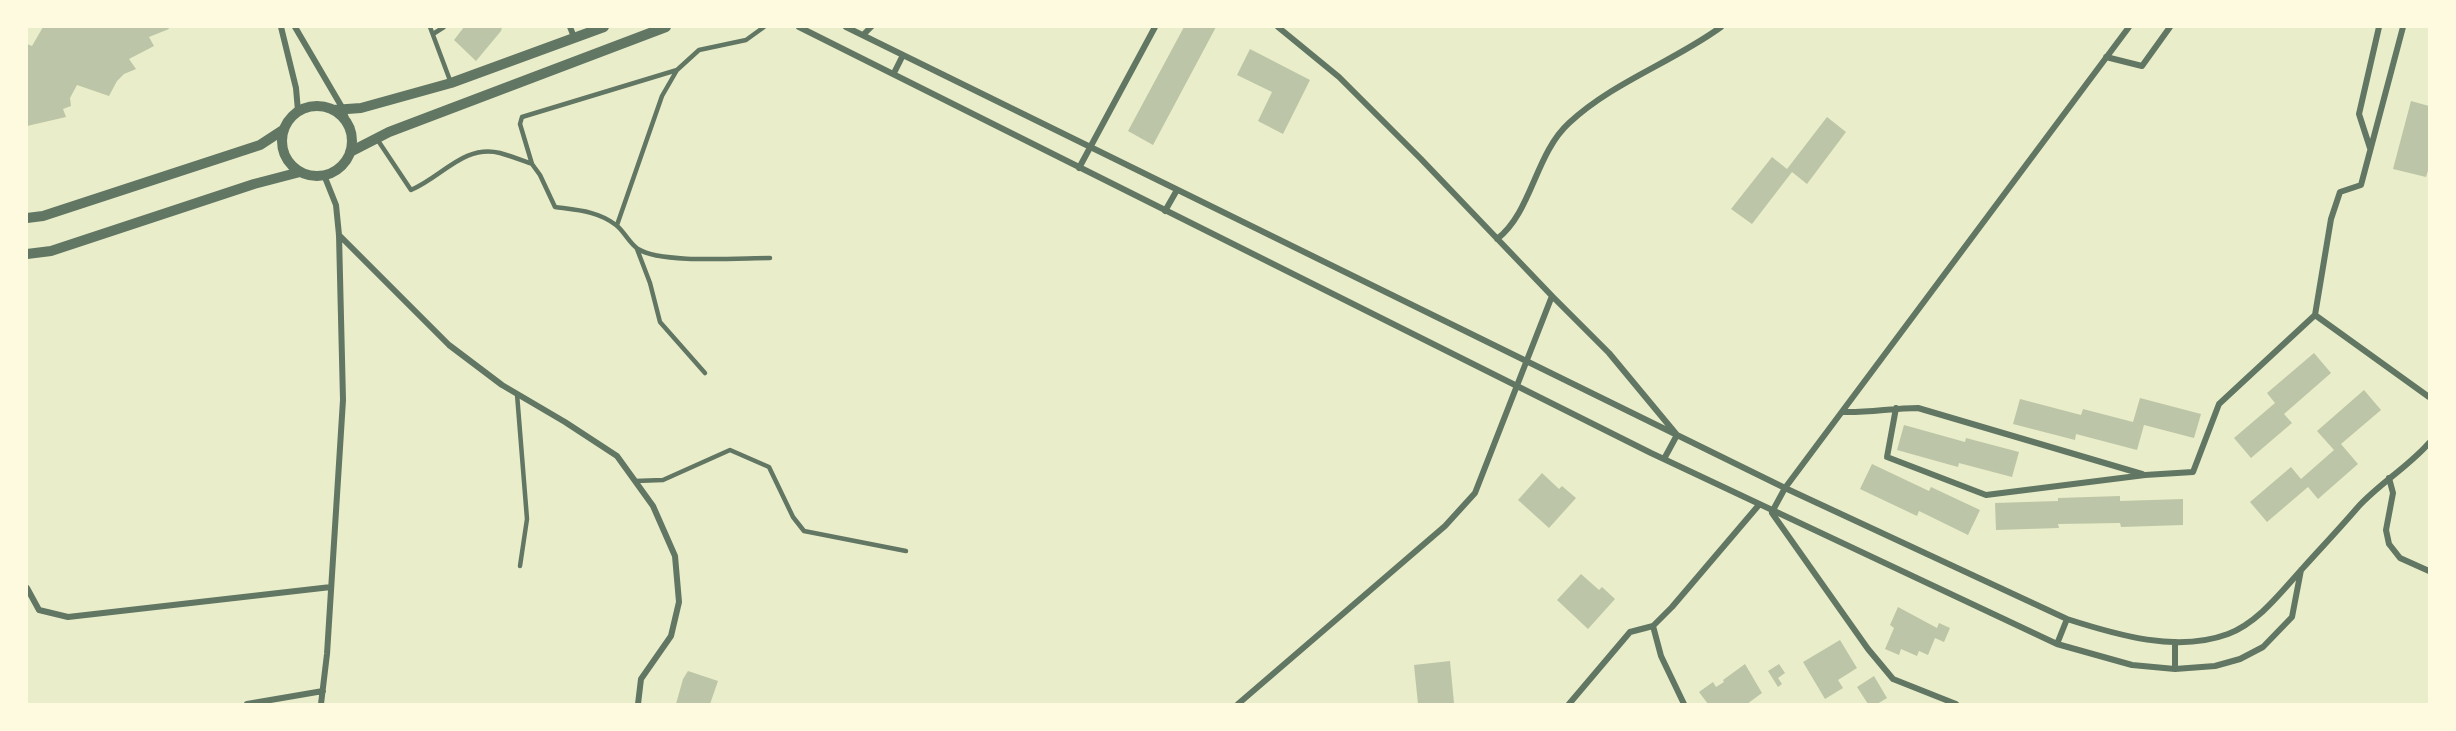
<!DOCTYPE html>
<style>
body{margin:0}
#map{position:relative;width:2456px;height:731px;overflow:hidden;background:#e9edc9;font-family:"Roboto Serif",serif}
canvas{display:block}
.frame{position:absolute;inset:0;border:28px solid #fefae0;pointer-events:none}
</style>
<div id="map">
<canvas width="2456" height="731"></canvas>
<div class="frame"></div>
</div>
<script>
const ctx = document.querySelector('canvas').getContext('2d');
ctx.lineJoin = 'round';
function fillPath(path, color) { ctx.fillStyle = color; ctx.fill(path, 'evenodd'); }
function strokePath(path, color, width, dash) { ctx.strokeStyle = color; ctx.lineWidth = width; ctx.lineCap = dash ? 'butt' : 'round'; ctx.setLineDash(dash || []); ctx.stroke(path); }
fillPath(new Path2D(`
 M 43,27 L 168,27 L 169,29 L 149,37 L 154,46 L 129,59 L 136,69 L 124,74 L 117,81 L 109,96 L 77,85 L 70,98 L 71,106 L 63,109 L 66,117 L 27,126 L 27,44 L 32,46 Z
 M 464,27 L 502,27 L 501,31 L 476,61 L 454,40 Z
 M 1184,27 L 1216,27 L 1153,145 L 1128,131 Z
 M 1250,49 L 1310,80 L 1283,134 L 1258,121 L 1272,92 L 1237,75 Z
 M 2411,101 L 2429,106 L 2429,167 L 2426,177 L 2393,169 Z
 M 1827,117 L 1846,132 L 1807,184 L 1792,172 L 1752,224 L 1731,209 L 1772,157 L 1787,169 Z
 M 2314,353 L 2331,373 L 2284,414 L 2292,423 L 2251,458 L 2234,438 L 2275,403 L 2267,393 Z
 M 2364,390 L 2381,410 L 2341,444 L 2358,464 L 2318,499 L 2308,487 L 2267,522 L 2250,502 L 2291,467 L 2301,479 L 2334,450 L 2317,431 Z
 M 2140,398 L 2201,414 L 2194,438 L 2144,425 L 2137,450 L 2076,434 L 2075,440 L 2013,424 L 2020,399 L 2081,415 L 2083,409 L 2133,422 Z
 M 1904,425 L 1965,442 L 1966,438 L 2019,452 L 2012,477 L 1959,463 L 1958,467 L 1897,450 Z
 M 1872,464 L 1929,491 L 1931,487 L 1980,510 L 1968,535 L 1919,511 L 1917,516 L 1860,489 Z
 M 1542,473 L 1559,489 L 1562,486 L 1576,498 L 1549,528 L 1518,500 Z
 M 2120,496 L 2120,501 L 2183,499 L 2183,525 L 2121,527 L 2120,523 L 2058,524 L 2059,528 L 1996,530 L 1995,503 L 2058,501 L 2058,498 Z
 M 1581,574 L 1599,590 L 1602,587 L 1615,599 L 1588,629 L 1557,600 Z
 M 1898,607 L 1937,628 L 1939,623 L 1950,628 L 1944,642 L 1935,638 L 1928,655 L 1919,651 L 1917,656 L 1901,649 L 1899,655 L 1885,649 L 1894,628 L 1890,625 Z
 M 1840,640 L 1857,668 L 1838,680 L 1843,688 L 1825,699 L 1803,662 Z
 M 1450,661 L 1454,703 L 1418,704 L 1414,665 Z
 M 1745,664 L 1762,693 L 1747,704 L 1708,704 L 1699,692 L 1713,682 L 1716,687 L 1724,682 L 1723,680 Z
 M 1779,664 L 1785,673 L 1778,678 L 1782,684 L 1778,687 L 1768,671 Z
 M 688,671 L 718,681 L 710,704 L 676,704 L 683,679 Z
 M 1874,676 L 1887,698 L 1877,704 L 1868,704 L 1857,687 Z`), '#bcc5a7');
strokePath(new Path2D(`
 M 430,27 L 451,83
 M 433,34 L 444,27
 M 677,70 L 522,117 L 520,124 L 532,164 L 540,175 L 555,207 C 577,210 598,211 616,225 C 624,231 629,243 638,249 C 662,264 739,258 770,258
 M 377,139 L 411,190 C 442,177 464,144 500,153 C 511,156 521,160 532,164
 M 617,225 L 662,96 L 677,70 L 699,50 L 746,40 L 764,27
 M 637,249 L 650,283 L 660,322 L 705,373
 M 517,394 L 527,519 L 520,566
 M 635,481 L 663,480 L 730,450 L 769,467 L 793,517 L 804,531 L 906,551`), '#617663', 4.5);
strokePath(new Path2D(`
 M 281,27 L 296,88 L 298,111
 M 295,27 L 343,109 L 349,128
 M 570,27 L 574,37
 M 799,27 L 1651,453 L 2057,644 L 2132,665 L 2175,669 L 2215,666 L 2240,659 L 2263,647 L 2292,617 L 2301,570
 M 846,27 L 1785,488 L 2067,619 C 2117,635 2177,653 2228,634 C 2259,622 2281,592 2303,568 C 2321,548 2340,528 2358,507 C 2380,483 2408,467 2429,443
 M 863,35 L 871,27
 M 2106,57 L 2142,66 L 2170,27
 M 894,73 L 903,55
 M 2370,148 L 2359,114 L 2379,27
 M 1079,168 L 1155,27
 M 1165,211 L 1177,190
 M 339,235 L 449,345 L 502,385 L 565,422 L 617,456 L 653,506 L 675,556 L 679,602 L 671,636 L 641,679 L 638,704
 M 1497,239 C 1532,212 1535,154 1569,123 C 1613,82 1673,62 1721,27
 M 1552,296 L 1609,353 L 1677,435 L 1664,459
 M 2315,315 L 2331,219 L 2340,192 L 2361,185 L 2403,27
 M 2315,315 L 2429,397
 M 1896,408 L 1887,457 L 1986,495 L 2145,475 L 2193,472 L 2219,404 L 2315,315
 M 1842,412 C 1869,413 1892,408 1918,408 L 2142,474
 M 2389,478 L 2393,493 L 2386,530 L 2389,544 L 2400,558 L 2429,571
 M 1772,512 L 1785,488 L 2129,27
 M 1772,513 L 1868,649 L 1893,679 L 1956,704
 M 27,588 L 39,610 L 68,617 L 331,587
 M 1653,626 L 1661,656 L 1684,704
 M 2057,644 L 2067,619
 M 2175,669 L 2175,642
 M 247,704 L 323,691
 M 321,704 L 327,654 L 343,400 L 339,235 L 336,205 L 324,175
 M 1238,704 L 1445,526 L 1475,493 L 1552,296 L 1421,159 L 1339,77 L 1278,27
 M 1569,704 L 1630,632 L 1653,626 L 1672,607 L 1758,506`), '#617663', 6);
strokePath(new Path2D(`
 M282 141a35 35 0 1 1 70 0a35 35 0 1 1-70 0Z
 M 333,110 L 361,108 L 451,83 L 604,27
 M 350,152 L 389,132 L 666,27
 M 27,218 L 43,216 L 260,145 L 283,130
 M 27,254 L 51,251 L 254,184 L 300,172`), '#617663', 10);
</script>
